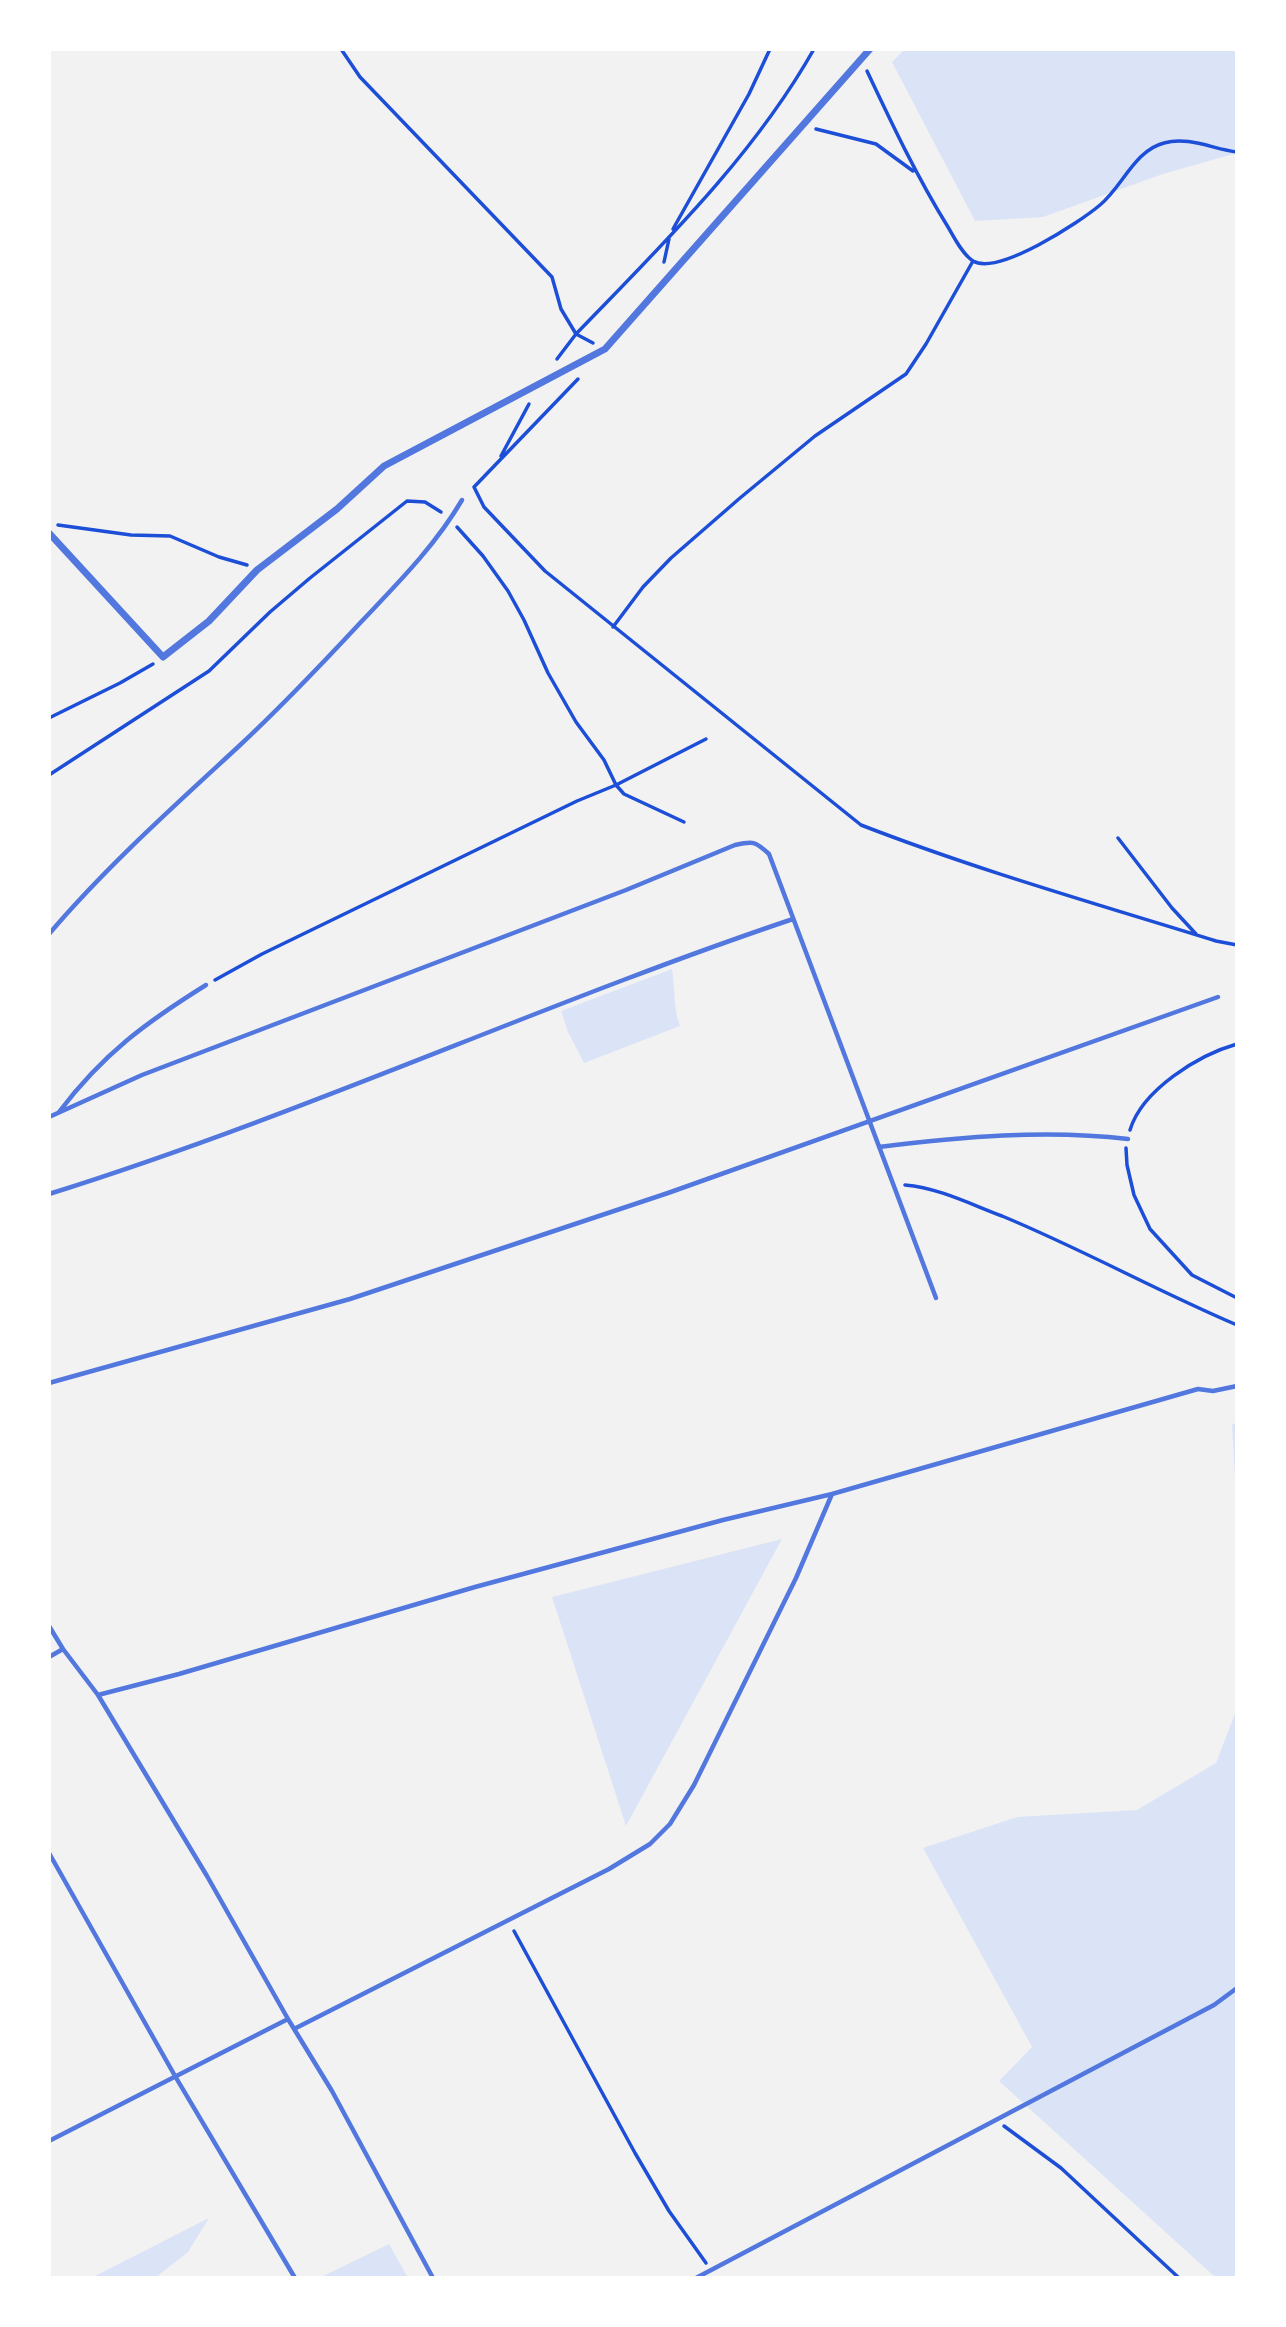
<!DOCTYPE html>
<style>
body{margin:0}
#map{position:relative;width:1286px;height:2327px;overflow:hidden;background:#f2f2f2;font-family:"PT Sans",sans-serif}
canvas{display:block}
.frame{position:absolute;inset:0;border:51px solid #fff;pointer-events:none}
</style>
<div id="map">
<canvas width="1286" height="2327"></canvas>
<div class="frame"></div>
</div>
<script>
const ctx = document.querySelector('canvas').getContext('2d');
ctx.lineJoin = 'round';
function fillPath(path, color) { ctx.fillStyle = color; ctx.fill(path, 'evenodd'); }
function strokePath(path, color, width, dash) { ctx.strokeStyle = color; ctx.lineWidth = width; ctx.lineCap = dash ? 'butt' : 'round'; ctx.setLineDash(dash || []); ctx.stroke(path); }
fillPath(new Path2D(`
 M 905,49 L 1237,49 L 1237,153 L 1163,174 L 1043,217 L 975,221 L 892,62 Z
 M 672,969 C 675,989 673,1006 680,1026 L 584,1063 L 568,1032 L 561,1011 Z
 M 1237,1423 L 1237,1514 L 1232,1424 Z
 M 782,1539 L 626,1826 L 552,1597 Z
 M 1237,1708 L 1237,2278 L 1216,2278 L 999,2081 L 1032,2047 L 923,1848 L 1017,1817 L 1137,1810 L 1216,1763 Z
 M 209,2218 L 188,2252 L 155,2278 L 91,2278 Z
 M 389,2244 L 408,2278 L 319,2278 Z`), '#dbe4f7');
strokePath(new Path2D(`
 M 341,49 L 360,77 L 552,277 L 561,309 L 576,334 L 593,343
 M 867,71 C 892,124 917,177 948,227 C 954,237 962,254 973,261 C 998,276 1080,222 1100,205 C 1122,187 1135,150 1164,143 C 1188,136 1213,149 1237,152
 M 816,129 L 876,144 L 913,171
 M 673,229 L 749,94 L 770,49
 M 664,262 L 669,239
 M 557,359 L 576,334 C 661,246 753,157 814,49
 M 501,456 L 529,404
 M 474,487 L 484,507 L 545,571 L 861,825 C 977,870 1097,904 1216,941 L 1237,945
 M 474,487 L 578,379
 M 58,525 L 131,535 L 170,536 L 219,557 L 247,565
 M 457,527 L 483,556 L 508,591 L 524,620 L 548,673 L 576,722 L 604,760 L 616,785 L 624,794 L 684,822
 M 613,627 L 643,587 L 671,558 L 740,498 L 815,436 L 906,374 L 926,344 L 973,261
 M 49,718 L 120,683 L 153,664
 M 49,775 L 209,671 L 270,612 L 310,578 L 407,501 L 425,502 L 441,512
 M 1118,838 L 1172,908 L 1196,934
 M 215,980 L 262,954 L 577,801 L 616,785 L 706,739
 M 1130,1130 C 1142,1090 1198,1055 1237,1044
 M 1126,1148 L 1127,1165 L 1134,1195 L 1150,1229 L 1192,1275 L 1237,1298
 M 905,1185 C 939,1188 970,1204 1002,1216 C 1082,1249 1157,1291 1237,1325
 M 514,1931 L 635,2153 L 669,2211 L 706,2263
 M 1004,2126 L 1061,2168 L 1179,2278`), '#1d4ed8', 3.5);
strokePath(new Path2D(`
 M 49,934 C 106,867 173,807 238,747 C 280,708 321,665 361,622 C 397,584 435,546 462,500
 M 59,1112 C 103,1054 145,1023 206,985
 M 49,1117 L 142,1075 L 626,890 L 735,845 C 753,841 755,841 769,854 L 936,1298
 M 879,1147 C 961,1137 1045,1129 1128,1139
 M 49,1194 C 302,1115 543,1003 793,919
 M 49,1383 L 350,1299 L 668,1193 L 1218,997
 M 49,1626 L 63,1649 L 98,1695 L 207,1876 L 288,2019 L 332,2091 L 433,2278
 M 49,1657 L 63,1649
 M 98,1695 L 179,1674 L 475,1587 L 723,1520 L 832,1494 L 1198,1389 L 1213,1391 L 1237,1386
 M 49,1853 L 175,2076 L 295,2278
 M 294,2029 L 609,1869 L 650,1844 L 670,1824 L 694,1785 L 796,1578 L 832,1494
 M 49,2141 L 288,2019
 M 696,2278 L 1214,2005 L 1237,1988`), '#5277de', 4.5);
strokePath(new Path2D(`
 M 49,533 L 163,657 L 209,621 L 257,570 L 337,509 L 384,466 L 605,349 L 870,49`), '#5277de', 7);
</script>
